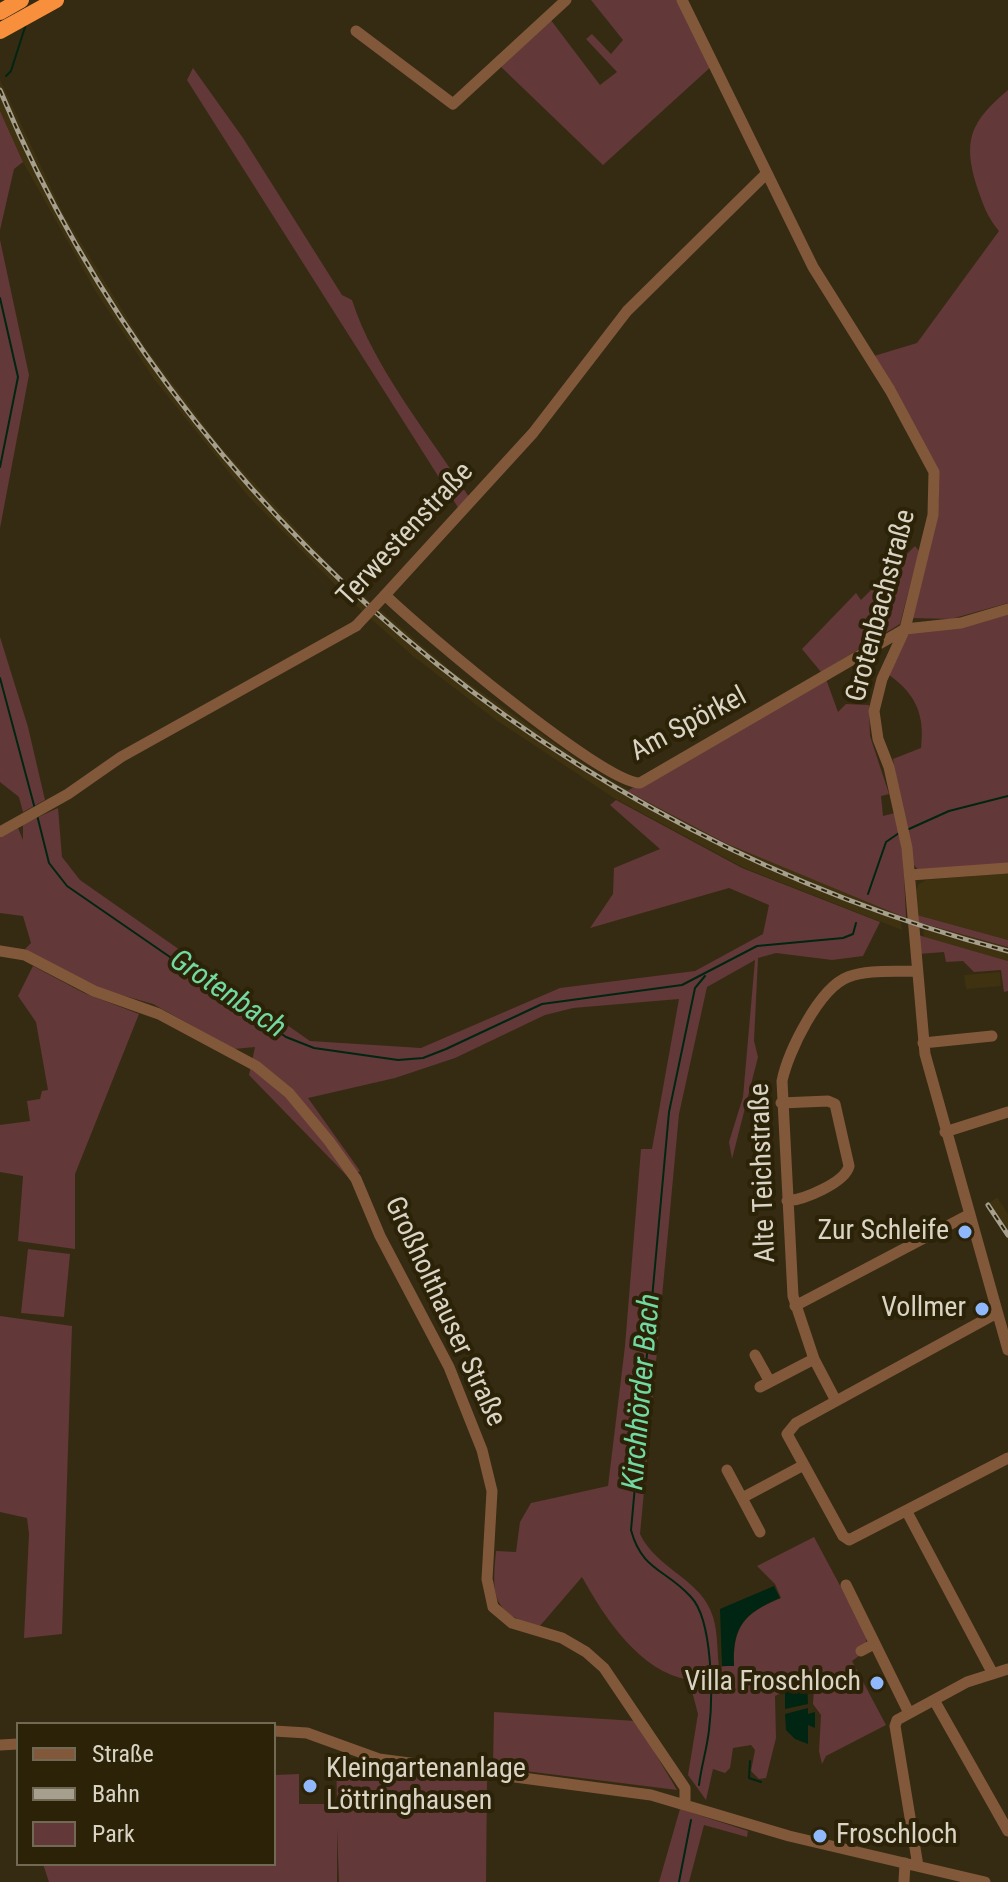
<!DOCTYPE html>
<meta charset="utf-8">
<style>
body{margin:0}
#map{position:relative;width:1008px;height:1882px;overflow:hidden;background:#352b12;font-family:"Roboto Condensed",sans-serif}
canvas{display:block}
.legend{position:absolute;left:16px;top:1722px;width:260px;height:144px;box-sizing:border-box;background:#2b2208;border:2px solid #716954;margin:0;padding:10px 14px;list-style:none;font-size:24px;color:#dad4c5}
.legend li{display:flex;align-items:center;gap:16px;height:40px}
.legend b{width:40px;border:2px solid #716954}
</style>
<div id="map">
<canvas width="1008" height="1882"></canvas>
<ul class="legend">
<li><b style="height:10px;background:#82583b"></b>Straße</li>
<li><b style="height:10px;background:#a69f8d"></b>Bahn</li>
<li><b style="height:22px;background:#633838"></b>Park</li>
</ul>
</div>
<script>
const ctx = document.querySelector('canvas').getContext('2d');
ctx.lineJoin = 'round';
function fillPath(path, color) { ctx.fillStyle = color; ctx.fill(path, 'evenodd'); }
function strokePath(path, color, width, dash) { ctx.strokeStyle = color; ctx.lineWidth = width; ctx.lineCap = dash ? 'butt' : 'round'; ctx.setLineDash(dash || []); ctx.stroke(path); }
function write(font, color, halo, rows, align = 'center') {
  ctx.font = font + ' "Roboto Condensed",sans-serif'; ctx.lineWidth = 8; ctx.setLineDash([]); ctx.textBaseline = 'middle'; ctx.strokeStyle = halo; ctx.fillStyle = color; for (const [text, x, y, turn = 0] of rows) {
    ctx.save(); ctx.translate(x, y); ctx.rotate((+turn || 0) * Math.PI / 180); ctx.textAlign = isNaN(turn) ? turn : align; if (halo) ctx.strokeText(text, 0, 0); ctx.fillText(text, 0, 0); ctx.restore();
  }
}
fillPath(new Path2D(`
 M 0,80 L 64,215 L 145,347 L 220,446 L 337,573 L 454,673 L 594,771 L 725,843 L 900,915 L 902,930 L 744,868 L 614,798 L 496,720 L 413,656 L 352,602 L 248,496 L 154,379 L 96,292 L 23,162 L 0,111 Z
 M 1008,873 L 1008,940 L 917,915 L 915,892 L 919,884 L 926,880 Z
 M 923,924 L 1008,947 L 1008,961 L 924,937 Z
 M 1000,972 L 1001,986 L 966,989 L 964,975 Z
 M 997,1197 L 1008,1214 L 1008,1240 L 986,1206 Z`), '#3e3210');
fillPath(new Path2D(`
 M 591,0 L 682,0 L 714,64 L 603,165 L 498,64 L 547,15 L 600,85 L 617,72 L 586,39 L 592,34 L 611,54 L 623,40 Z
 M 193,68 L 243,138 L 342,295 L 352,300 C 373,367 431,437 469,497 L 459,509 L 187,80 Z
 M 1008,90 L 1008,603 L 951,619 L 912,618 L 939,499 L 939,471 L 874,356 L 917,343 L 999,231 C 987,217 983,204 977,187 C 962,140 971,121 1008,90 Z
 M 0,111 L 23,162 L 14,169 L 0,230 Z
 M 0,240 L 29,375 L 0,528 Z
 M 915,546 L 919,551 L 900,624 L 821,672 L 802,649 L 856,593 L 861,600 Z
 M 1008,612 L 1008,865 L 920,872 L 913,864 L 893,759 L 921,748 C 925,715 916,694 889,675 L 910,631 Z
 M 0,637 L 28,727 L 45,800 L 23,812 L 19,797 L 0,782 Z
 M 826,679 L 838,712 L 846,704 L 869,705 L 870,736 L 889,794 L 881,796 L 883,816 L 895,813 L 903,855 L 906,918 L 725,843 L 627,791 Z
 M 616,800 L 742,868 L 880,922 L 863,956 L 832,960 L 776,953 L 758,958 L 754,1041 L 758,1057 L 732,1159 L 729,1142 L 743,1097 L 755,960 L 707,987 L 679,1114 L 640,1534 C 657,1570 702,1579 713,1617 C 718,1633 717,1651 719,1667 L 734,1665 C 733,1625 745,1613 781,1598 L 775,1584 L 757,1566 L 814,1537 L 867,1636 L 866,1643 L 856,1649 L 859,1656 L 852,1661 L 886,1725 L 826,1756 L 822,1764 L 819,1751 L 821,1715 L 813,1704 L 815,1674 L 797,1677 L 780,1674 L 781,1693 L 775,1696 L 776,1738 L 766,1778 L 759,1779 L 751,1771 L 755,1750 L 751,1745 L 733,1748 L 730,1768 L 725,1773 L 713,1769 L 706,1800 L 688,1775 L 698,1714 L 689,1680 C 639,1671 605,1618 582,1577 L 539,1627 C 491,1613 492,1595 496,1551 L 516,1552 L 520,1522 L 531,1503 L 608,1486 L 625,1346 L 641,1149 L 652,1149 L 679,999 L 573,1008 L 545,1015 L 455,1058 L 395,1078 L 308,1098 L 360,1171 L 348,1177 L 249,1075 L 255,1047 L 234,1049 L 153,1004 L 100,989 L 25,949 L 31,943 L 23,916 L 0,913 L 0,838 L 18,828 L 23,840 L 23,824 L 58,808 L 62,857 L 80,880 L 310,1041 L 421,1048 L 560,988 L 695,971 L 763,934 L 769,905 L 729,888 L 590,928 L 613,894 L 614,868 L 660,849 L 610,805 Z
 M 917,915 L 1008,940 L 1008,947 L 917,922 Z
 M 918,935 L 1008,961 L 1008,991 L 1004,992 L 1001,970 L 974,972 L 963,961 L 946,962 L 944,952 L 919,954 Z
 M 33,966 L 84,993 L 139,1014 L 75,1174 L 75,1249 L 18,1241 L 23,1176 L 0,1172 L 0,1125 L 30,1121 L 27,1101 L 40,1099 L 42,1091 L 48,1090 L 36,1022 L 18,996 Z
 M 28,1249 L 70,1254 L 64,1317 L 21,1313 Z
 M 0,1316 L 72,1326 L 62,1634 L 24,1638 L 29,1534 L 27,1518 L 0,1512 Z
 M 494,1712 L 636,1721 L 677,1790 L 493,1767 Z
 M 336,1753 L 371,1768 L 487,1781 L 486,1882 L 339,1882 L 337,1828 L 337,1882 L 49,1882 L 43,1864 L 274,1864 L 274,1775 L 299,1774 L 299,1804 L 337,1804 Z
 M 680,1809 L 748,1831 L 747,1837 L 704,1825 L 689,1882 L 659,1882 Z`), '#633838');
fillPath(new Path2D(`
 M 774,1586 L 780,1598 C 744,1613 732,1627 734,1666 L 722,1666 L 720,1609 Z
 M 807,1680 L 808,1704 L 785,1709 L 785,1681 Z
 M 808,1708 L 808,1714 L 815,1712 L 815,1728 L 808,1725 L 808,1744 L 795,1739 L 786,1730 L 785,1714 Z`), '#002512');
strokePath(new Path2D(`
 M 6,76 L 11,71 L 26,24
 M 0,298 L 18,377 L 0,467
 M 0,678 L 35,809
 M 37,815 L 49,863 L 67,886 L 286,1037 L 314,1048 L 398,1060 L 423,1058 L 446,1049 L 542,1004 L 682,985 L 757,946 L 843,938 L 853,934 L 856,923
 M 909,829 L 949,811 L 1008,796
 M 868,894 L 886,842 L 899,833
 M 750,1761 L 749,1778 L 761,1782
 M 699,1785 C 701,1767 707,1749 709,1730 C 713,1699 713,1620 691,1597 C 666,1569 642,1571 631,1530 L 669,1112 L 695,988 L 705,976
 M 679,1882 L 691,1820`), '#002512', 2);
strokePath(new Path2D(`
 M 682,0 L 813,267 L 890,390 L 934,472 L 933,515 L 905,629 L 882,679 L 874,711 L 878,739 L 889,767 L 907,848 L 925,1054 L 1008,1350
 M 356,31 L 453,104 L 566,0
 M 767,173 L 627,311 L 533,433 L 385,595 C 420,629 601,782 640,783 L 905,629 L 961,623 L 1008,609
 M 0,832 L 68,794 L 121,757 L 356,626
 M 910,875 L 1008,868
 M 0,951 L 25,955 L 94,991 L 159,1014 L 256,1066 L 289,1093 L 329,1141 L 356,1179 L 380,1236 L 449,1367 L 482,1450 L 492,1491 L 487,1579 L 493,1607 L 512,1623 L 562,1638 L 586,1652 L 604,1668 L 685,1788 L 685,1805
 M 923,1043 L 992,1036
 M 781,1103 L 828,1101 L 835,1104 L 849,1166 C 845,1183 803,1200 787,1201
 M 945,1132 L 1008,1112
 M 795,1306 L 970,1214
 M 997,1313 L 796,1423 L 787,1434 L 843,1536 L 849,1540 L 1008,1458
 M 755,1355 L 770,1382
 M 760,1387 L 814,1359
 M 836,1401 L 814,1359 L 793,1296 L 782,1081 C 788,1052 819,988 848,977 C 868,969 895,972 916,971
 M 727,1470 L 742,1498
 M 907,1512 L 993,1674
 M 760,1532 L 742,1498 L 802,1466
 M 846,1585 L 909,1713
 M 861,1651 L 874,1644
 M 934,1700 L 1008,1831
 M 274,1731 L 307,1733 L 379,1759 L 651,1795 L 789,1836 L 985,1882
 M 0,1745 L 18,1744
 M 918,1866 L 895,1726 L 897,1720 L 967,1682 L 1008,1669
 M 904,1882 L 905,1863`), '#82583b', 11);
strokePath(new Path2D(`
 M 0,12 L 21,0
 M 0,31 L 56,0`), '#f88f3d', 16);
const rail = new Path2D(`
 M 0,90 C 177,516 565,836 1008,951
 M 988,1205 L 1008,1235`);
strokePath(rail, '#a69f8d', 5);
strokePath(rail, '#2b2208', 2, [6]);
strokePath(new Path2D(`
 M 356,626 L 385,595`), '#82583b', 11);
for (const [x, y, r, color] of [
 [965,1232,8,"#90b8fd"],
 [982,1309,8,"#90b8fd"],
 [877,1683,8,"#90b8fd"],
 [310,1786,8,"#90b8fd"],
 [820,1836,8,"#90b8fd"]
]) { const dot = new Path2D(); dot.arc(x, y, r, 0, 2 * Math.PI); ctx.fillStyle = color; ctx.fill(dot); strokePath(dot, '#2b2208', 3); }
write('28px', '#dad4c5', '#2b2208', [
 ["Terwestenstraße",406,535,-47],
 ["Grotenbachstraße",882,606,-75],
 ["Am Spörkel",689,725,-28],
 ["Alte Teichstraße",764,1173,-92],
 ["Großholthauser Straße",444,1312,65]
]);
write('28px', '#dad4c5', '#2b2208', [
 ["Zur Schleife",949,1232],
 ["Vollmer",966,1309],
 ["Villa Froschloch",861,1683],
 ["Kleingartenanlage",326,1770,"left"],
 ["Löttringhausen",326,1802,"left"],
 ["Froschloch",836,1836,"left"]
], 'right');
write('italic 30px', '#71d9a1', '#2b2208', [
 ["Grotenbach",227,995,34],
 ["Kirchhörder Bach",643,1392,-85]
]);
</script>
